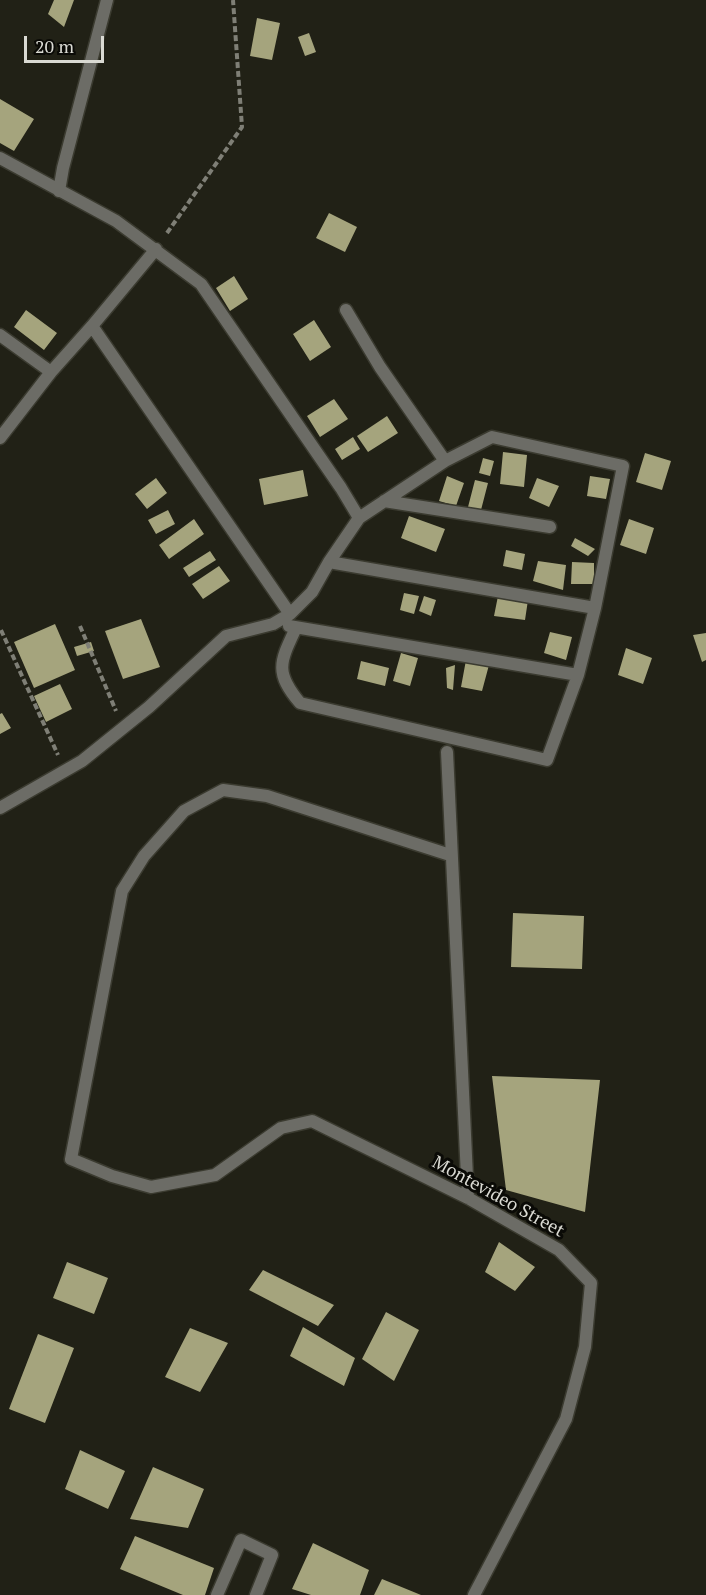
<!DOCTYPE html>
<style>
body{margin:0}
#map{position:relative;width:706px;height:1595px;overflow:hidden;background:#212116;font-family:"PT Serif",serif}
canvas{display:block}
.scale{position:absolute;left:24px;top:36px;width:80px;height:27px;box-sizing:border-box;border:3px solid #dadad3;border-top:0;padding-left:8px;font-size:18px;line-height:21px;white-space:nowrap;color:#dadad3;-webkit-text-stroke:4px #0a0a06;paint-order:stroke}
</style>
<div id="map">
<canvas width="706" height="1595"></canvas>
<div class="scale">20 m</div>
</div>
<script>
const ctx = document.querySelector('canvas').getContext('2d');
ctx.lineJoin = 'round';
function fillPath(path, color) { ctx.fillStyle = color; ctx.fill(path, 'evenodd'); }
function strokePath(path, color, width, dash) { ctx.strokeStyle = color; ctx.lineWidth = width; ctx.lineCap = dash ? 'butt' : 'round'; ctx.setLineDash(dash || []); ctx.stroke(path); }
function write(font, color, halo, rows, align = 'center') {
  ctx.font = font + ' "PT Serif",serif'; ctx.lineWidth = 6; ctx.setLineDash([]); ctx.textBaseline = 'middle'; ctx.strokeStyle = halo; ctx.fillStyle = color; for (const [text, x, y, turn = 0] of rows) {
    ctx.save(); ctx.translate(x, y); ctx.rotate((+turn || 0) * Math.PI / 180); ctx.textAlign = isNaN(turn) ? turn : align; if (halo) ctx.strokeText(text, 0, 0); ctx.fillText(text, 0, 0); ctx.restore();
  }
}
fillPath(new Path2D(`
 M 54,0 L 74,0 L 64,27 L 48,14 Z
 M 257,18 L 280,23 L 272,60 L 250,56 Z
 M 309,33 L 316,52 L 305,56 L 298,37 Z
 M 0,99 L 34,119 L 14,151 L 0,143 Z
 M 329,213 L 357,227 L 345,252 L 316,238 Z
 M 234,276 L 248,299 L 230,311 L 216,288 Z
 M 26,310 L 57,333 L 44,350 L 14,327 Z
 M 314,320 L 331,347 L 310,361 L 293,334 Z
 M 334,399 L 348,419 L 320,437 L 307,416 Z
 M 387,416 L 398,433 L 368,452 L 357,436 Z
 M 353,437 L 360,449 L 342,460 L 335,449 Z
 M 503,452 L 527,455 L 524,487 L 500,484 Z
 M 645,453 L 671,461 L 662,490 L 636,482 Z
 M 483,458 L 494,461 L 490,476 L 479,473 Z
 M 303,470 L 308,496 L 264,505 L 259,479 Z
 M 447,476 L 464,483 L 456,506 L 439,501 Z
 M 590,476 L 610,479 L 606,499 L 587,496 Z
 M 156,478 L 167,493 L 147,509 L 135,494 Z
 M 537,478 L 559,486 L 549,507 L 529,498 Z
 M 475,480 L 488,483 L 481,510 L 468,507 Z
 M 168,510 L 175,524 L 156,534 L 148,520 Z
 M 409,516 L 445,529 L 436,552 L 401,538 Z
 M 194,519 L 204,534 L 169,559 L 159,545 Z
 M 629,519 L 654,528 L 646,554 L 620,545 Z
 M 575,538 L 595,549 L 588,556 L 571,546 Z
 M 506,550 L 525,554 L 522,570 L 503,566 Z
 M 210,551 L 216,560 L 189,577 L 183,568 Z
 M 538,561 L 566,565 L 563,590 L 533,581 Z
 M 572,562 L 594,563 L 594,584 L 571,584 Z
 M 219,566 L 230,581 L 203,599 L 192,584 Z
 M 499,591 L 528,600 L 525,620 L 494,616 Z
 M 404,593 L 419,596 L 414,614 L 400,610 Z
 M 424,596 L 436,600 L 431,616 L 419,611 Z
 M 141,619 L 160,667 L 123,679 L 105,631 Z
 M 55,624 L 75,670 L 34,688 L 14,642 Z
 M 550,632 L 572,637 L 566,660 L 544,653 Z
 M 706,633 L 706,660 L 702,662 L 693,635 Z
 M 91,642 L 94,651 L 77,656 L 74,647 Z
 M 626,648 L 652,658 L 643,684 L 618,675 Z
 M 401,653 L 418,658 L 410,686 L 393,681 Z
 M 466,660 L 489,665 L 482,691 L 461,687 Z
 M 361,661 L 389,668 L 385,686 L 357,679 Z
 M 455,665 L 453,690 L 447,688 L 446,668 Z
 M 60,684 L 72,709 L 46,722 L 34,696 Z
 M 2,713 L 11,728 L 0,734 L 0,714 Z
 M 513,913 L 584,916 L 582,969 L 511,967 Z
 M 492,1076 L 600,1080 L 585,1212 L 506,1190 Z
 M 499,1242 L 535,1267 L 515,1291 L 485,1272 Z
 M 67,1262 L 108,1278 L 94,1314 L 53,1298 Z
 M 263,1270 L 334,1305 L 318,1326 L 249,1290 Z
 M 386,1312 L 419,1330 L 394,1381 L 362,1359 Z
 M 303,1327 L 355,1358 L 344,1386 L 290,1356 Z
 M 190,1328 L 228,1343 L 200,1392 L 165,1377 Z
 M 38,1334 L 74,1348 L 45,1423 L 9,1409 Z
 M 80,1450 L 125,1471 L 108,1509 L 65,1489 Z
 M 153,1467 L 204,1489 L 188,1528 L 130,1519 Z
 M 135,1536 L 214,1568 L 205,1595 L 183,1595 L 120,1569 Z
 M 313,1543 L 369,1570 L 360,1595 L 311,1595 L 292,1589 Z
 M 382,1579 L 421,1595 L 374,1595 Z`), '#a5a47d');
const lane = new Path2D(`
 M 217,1595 L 241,1540 L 272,1555 L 256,1595`);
const street = new Path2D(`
 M 0,158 L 116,221 L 201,284 L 341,488 L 359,518
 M 59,191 L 63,168 L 107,0
 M 346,310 L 380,367 L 445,461
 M 92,326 L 290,614
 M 0,335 L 51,372
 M 0,438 L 51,372 L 92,326 L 156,249
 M 384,501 L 550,527
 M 329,562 L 595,608
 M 289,626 L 578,675
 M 447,752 L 468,1198
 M 0,808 L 82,761 L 149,707 L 226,636 L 273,624 L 290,614 L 312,592 L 329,562 L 359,518 L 445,461 L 492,437 L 623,466 L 595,608 L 578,675 L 547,760 L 300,703 C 274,672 280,662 296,628
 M 450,855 L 267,796 L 223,790 L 184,811 L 144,856 L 122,891 L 71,1159 L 112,1176 L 151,1187 L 215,1175 L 281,1128 L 312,1121 L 468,1198 L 559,1250 L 591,1283 L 585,1347 L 566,1419 L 474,1595`);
strokePath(lane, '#3b3b30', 15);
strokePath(street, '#3b3b30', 15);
strokePath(new Path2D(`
 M 167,233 L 242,127 L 233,0
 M 80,626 L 116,711
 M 1,630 L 58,755`), '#7f7f76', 4, [6, 3]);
strokePath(lane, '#6c6c66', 12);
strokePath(street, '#6c6c66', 12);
write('18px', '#dadad3', '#0a0a06', [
 ["Montevideo Street",498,1197,29]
]);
</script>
